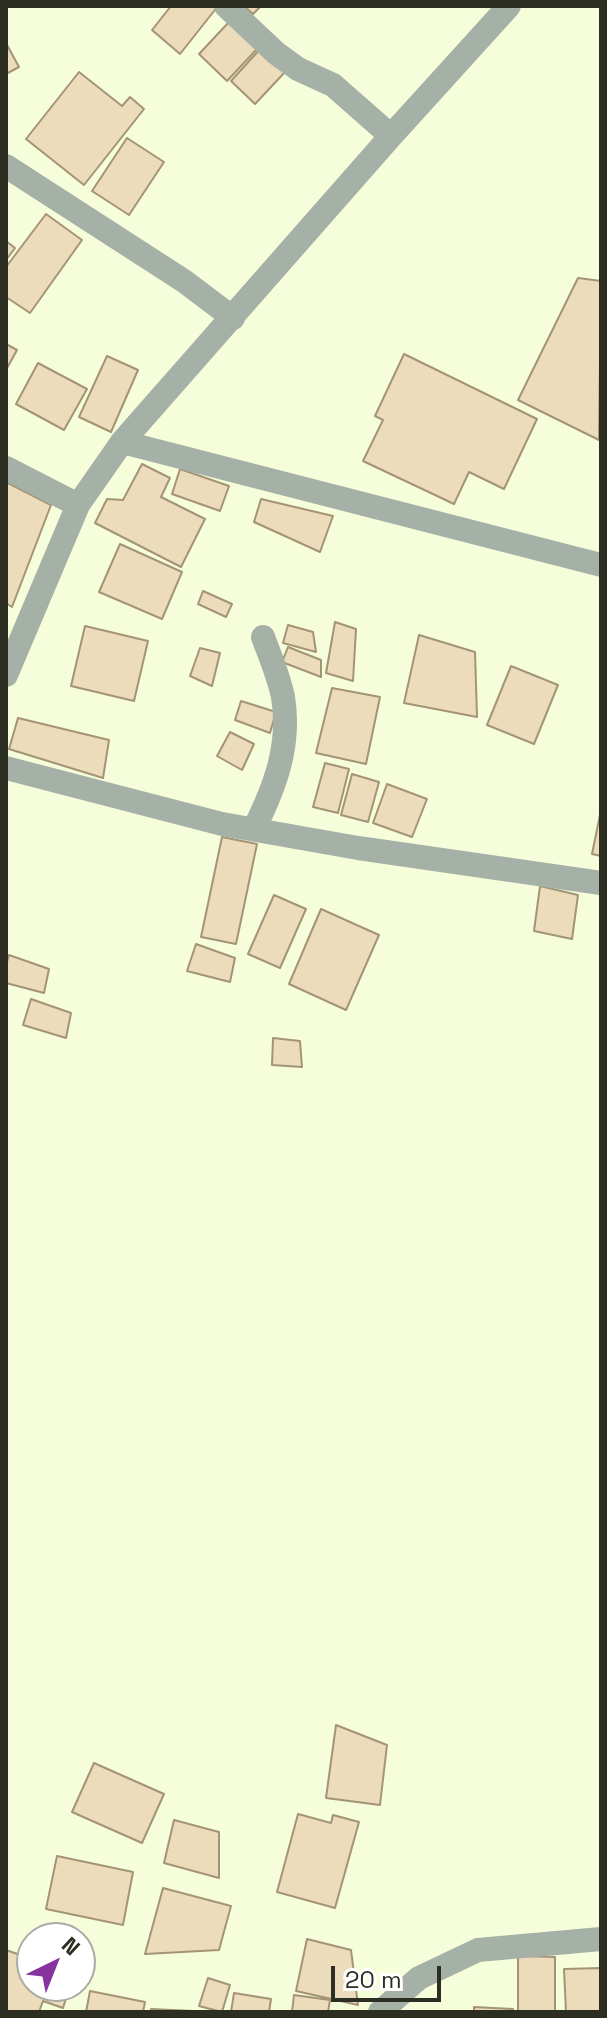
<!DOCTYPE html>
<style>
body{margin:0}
#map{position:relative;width:607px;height:2018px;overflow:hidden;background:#f6fdda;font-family:"Space Grotesk",sans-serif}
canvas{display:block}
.frame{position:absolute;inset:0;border:8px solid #2c2e21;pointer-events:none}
.north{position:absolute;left:16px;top:1922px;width:80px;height:80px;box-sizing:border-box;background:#fff;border:2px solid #ababa6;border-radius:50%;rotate:43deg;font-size:22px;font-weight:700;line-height:32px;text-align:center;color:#2c2e21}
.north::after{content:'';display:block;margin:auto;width:28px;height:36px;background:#87329f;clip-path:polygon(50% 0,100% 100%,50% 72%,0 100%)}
.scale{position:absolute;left:331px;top:1966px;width:110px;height:36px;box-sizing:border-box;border:4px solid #2c2e21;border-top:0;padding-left:10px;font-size:24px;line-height:28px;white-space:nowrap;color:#2c2e21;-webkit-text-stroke:6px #fff;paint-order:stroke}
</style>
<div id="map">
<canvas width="607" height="2018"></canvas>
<div class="frame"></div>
<div class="north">N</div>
<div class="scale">20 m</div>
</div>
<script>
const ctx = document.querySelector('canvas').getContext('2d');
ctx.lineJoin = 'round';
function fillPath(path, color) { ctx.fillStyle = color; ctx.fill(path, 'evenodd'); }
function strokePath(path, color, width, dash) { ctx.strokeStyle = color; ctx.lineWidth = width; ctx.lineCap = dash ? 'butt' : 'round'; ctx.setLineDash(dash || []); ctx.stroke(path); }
const building = new Path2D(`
 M 171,6 L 218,6 L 180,54 L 152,30 Z
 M 244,6 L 261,6 L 253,14 Z
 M 229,22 L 257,49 L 227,81 L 199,54 Z
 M 6,43 L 19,67 L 6,74 Z
 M 261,48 L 286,71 L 255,104 L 231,81 Z
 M 79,72 L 122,106 L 130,97 L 144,109 L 84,185 L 26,139 Z
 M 127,138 L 164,162 L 129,215 L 92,191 Z
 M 46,214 L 82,240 L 30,313 L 6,297 L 6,267 Z
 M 6,241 L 15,248 L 6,260 Z
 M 578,278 L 601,281 L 599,440 L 518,400 Z
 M 6,344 L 17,350 L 6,370 Z
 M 404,354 L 537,419 L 504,489 L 469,472 L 454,504 L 363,461 L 383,420 L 375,416 Z
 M 107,356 L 138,370 L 111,432 L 79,417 Z
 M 38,363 L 87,389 L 64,430 L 16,404 Z
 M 142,464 L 170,478 L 161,497 L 205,519 L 181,567 L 95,523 L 107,499 L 123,500 Z
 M 180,469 L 229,486 L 220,511 L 172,494 Z
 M 6,482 L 51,505 L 12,607 L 6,603 Z
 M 261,499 L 333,516 L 320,552 L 254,522 Z
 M 120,544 L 182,572 L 162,619 L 99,592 Z
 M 203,591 L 232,604 L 226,617 L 198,604 Z
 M 335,622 L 356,629 L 353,681 L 326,673 Z
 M 288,625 L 313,632 L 316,652 L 283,643 Z
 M 85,626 L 148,641 L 134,701 L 71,686 Z
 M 419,635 L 475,652 L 477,717 L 404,703 Z
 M 288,647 L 321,660 L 321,677 L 282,662 Z
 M 200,648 L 220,653 L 212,686 L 190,676 Z
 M 511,666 L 558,685 L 534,744 L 487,725 Z
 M 332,688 L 380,697 L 366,764 L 316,753 Z
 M 241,701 L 276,712 L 270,733 L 235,720 Z
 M 18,718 L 109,740 L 103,778 L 9,749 Z
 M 230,732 L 254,744 L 242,770 L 217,756 Z
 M 325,763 L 349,769 L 338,813 L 313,807 Z
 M 352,774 L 379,782 L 368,822 L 341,815 Z
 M 387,784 L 427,799 L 412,837 L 373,823 Z
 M 601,810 L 601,856 L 592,854 Z
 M 222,837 L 257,844 L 236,944 L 201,937 Z
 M 540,886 L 578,895 L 572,939 L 534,931 Z
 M 274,895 L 306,909 L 280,968 L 248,954 Z
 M 321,909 L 379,935 L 346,1010 L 289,984 Z
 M 196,944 L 235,958 L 230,982 L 187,971 Z
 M 9,955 L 49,969 L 44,993 L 6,983 L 6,965 Z
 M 31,999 L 71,1013 L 66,1038 L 23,1025 Z
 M 273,1038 L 300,1041 L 302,1067 L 272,1065 Z
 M 336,1725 L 387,1745 L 380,1805 L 326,1798 Z
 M 94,1763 L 164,1794 L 142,1843 L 72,1812 Z
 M 298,1814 L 331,1823 L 333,1815 L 359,1822 L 335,1908 L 277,1892 Z
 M 174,1820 L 219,1832 L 219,1878 L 164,1863 Z
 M 57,1856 L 133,1872 L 123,1925 L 46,1909 Z
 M 163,1888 L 231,1906 L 219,1950 L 145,1954 Z
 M 307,1939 L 351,1950 L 358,2005 L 296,1991 Z
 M 6,1950 L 32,1959 L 32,1986 L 70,1986 L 63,2008 L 43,2001 L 39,2012 L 6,2012 Z
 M 518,1956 L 555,1957 L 555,2012 L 518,2012 Z
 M 601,1968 L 601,2012 L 566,2012 L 564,1969 Z
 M 208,1978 L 230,1985 L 222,2012 L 199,2006 Z
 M 90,1991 L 145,2002 L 143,2012 L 86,2012 Z
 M 234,1993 L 271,1999 L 269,2012 L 231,2012 Z
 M 294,1995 L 330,2000 L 328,2012 L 292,2012 Z
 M 474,2007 L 513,2009 L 513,2012 L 474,2012 Z
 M 151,2009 L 194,2011 L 151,2012 Z`);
fillPath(building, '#ecdcbb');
strokePath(building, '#a49476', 2);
strokePath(new Path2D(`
 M 226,6 L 276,53 L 298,69 L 333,85 L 391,136
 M 6,166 L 184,281 L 233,318
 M 122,442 L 601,565
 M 6,468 L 78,505
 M 6,675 L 78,505 L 122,442 L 391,136 L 509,6
 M 6,768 L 222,824 L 358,848 L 601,883
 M 254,829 C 275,787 291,745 283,697 C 279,677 270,656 263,637
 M 380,2012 L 419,1978 L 478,1950 L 601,1939`), '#a5b1a6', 24);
</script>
